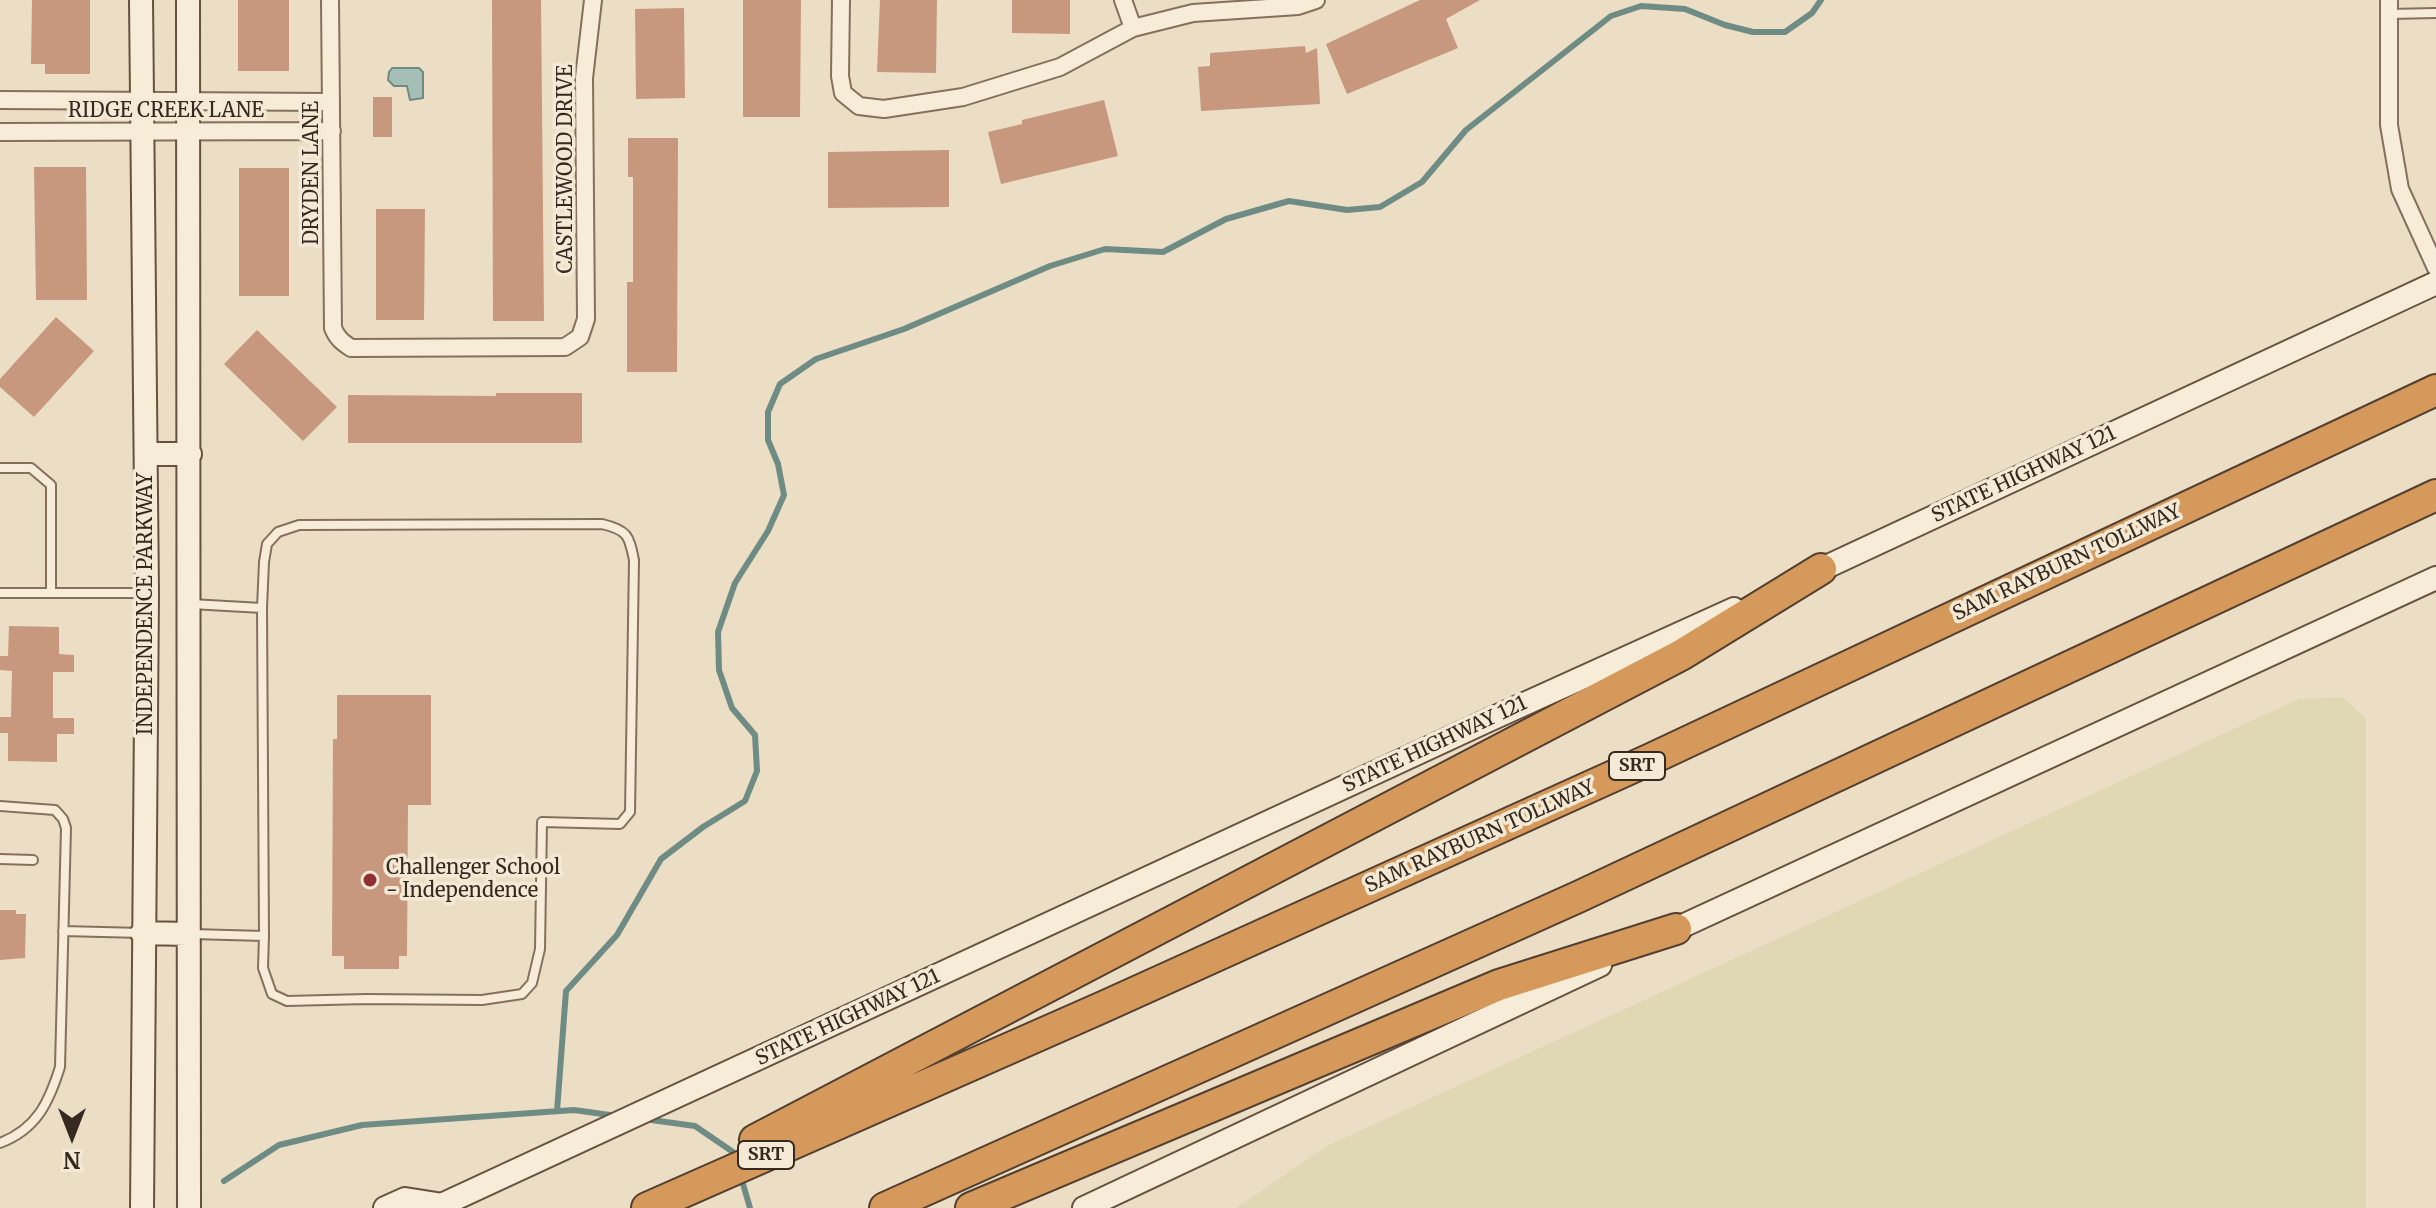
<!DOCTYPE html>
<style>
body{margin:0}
#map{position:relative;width:2436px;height:1208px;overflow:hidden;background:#ebdec5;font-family:Merriweather,serif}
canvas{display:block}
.north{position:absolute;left:32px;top:1096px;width:80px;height:80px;-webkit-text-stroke:6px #f3e9d4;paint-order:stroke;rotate:180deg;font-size:22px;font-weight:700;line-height:32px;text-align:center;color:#36291f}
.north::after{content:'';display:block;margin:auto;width:28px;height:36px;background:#36291f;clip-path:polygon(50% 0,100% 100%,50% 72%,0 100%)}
</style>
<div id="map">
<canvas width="2436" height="1208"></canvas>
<div class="north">N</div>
</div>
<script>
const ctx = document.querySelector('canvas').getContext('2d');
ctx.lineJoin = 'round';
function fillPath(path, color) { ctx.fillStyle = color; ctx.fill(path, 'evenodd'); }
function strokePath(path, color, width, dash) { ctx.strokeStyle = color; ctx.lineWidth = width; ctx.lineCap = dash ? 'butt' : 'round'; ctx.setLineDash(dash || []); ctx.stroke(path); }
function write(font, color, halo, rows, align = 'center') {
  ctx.font = font + ' Merriweather,serif'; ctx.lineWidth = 7; ctx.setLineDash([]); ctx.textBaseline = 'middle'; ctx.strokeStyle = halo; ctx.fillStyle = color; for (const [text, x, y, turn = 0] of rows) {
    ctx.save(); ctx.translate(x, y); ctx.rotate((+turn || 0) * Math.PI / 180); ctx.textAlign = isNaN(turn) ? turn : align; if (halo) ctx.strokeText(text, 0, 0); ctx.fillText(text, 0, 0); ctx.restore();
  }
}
fillPath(new Path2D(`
 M 2343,697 L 2366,719 L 2366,1208 L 1236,1208 L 1329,1145 L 2299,699 Z`), '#e0d7b3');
const water = new Path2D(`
 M 392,68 L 419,68 L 423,72 L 423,98 L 410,100 L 407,86 L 394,86 L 388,80 L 389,72 Z`);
fillPath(water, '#a6bfb6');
strokePath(water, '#6e8c83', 2);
strokePath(new Path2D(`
 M 557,1111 L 566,991 L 617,935 L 661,859 L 703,827 L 745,801 L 757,771 L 755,735 L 732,708 L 719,670 L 718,632 L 735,583 L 768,531 L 784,495 L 778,464 L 768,440 L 768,412 L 780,384 L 816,359 L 904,329 L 1050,266 L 1105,249 L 1163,252 L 1226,219 L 1289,201 L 1347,210 L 1380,207 L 1422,182 L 1466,130 L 1611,16 L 1641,6 L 1685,9 L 1725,25 L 1753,32 L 1785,32 L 1812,13 L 1821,0
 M 644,1119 L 695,1126 L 733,1152 L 735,1159
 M 741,1177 L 750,1208
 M 224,1181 L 279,1145 L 362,1125 L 574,1110 L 617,1116`), '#6e8c83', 6);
fillPath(new Path2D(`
 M 32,0 L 90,0 L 90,74 L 45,74 L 45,64 L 31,64 Z
 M 238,0 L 289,0 L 289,71 L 238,71 Z
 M 492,0 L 541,0 L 544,321 L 493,321 Z
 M 743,0 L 801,0 L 800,117 L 743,117 Z
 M 880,0 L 937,0 L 936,73 L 877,72 Z
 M 1012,0 L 1070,0 L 1070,34 L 1012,33 Z
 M 1420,0 L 1480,0 L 1446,19 L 1458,48 L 1347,94 L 1326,44 Z
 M 684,8 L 685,98 L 636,99 L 635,9 Z
 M 1305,46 L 1306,53 L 1317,48 L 1320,104 L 1201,111 L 1198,67 L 1210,66 L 1210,53 Z
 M 373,97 L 392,97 L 392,137 L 373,137 Z
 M 1104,100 L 1118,156 L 1001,184 L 988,132 L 1022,124 L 1022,120 Z
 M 628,138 L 678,138 L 677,372 L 627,372 L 627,282 L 633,282 L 633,177 L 628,177 Z
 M 949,150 L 949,207 L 828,208 L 828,152 Z
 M 34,167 L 86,167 L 87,300 L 36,300 Z
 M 239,168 L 289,168 L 289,296 L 239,296 Z
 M 376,209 L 425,209 L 424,320 L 376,320 Z
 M 56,317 L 94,351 L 34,417 L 0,387 L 0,379 Z
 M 257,330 L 337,407 L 303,441 L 224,364 Z
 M 496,393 L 582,393 L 582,443 L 348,443 L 348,395 L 496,396 Z
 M 9,626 L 59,627 L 59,654 L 74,655 L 74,672 L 53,672 L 53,718 L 74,718 L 74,734 L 57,734 L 57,762 L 8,761 L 8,733 L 0,733 L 0,717 L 11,717 L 12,671 L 0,670 L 0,656 L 8,656 Z
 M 337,695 L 431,695 L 431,805 L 408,805 L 407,956 L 399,956 L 399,969 L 344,969 L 344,956 L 332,956 L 333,739 L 337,739 Z
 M 0,910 L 16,910 L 16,914 L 26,914 L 25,958 L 0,960 Z`), '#c7987d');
const service = new Path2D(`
 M 2389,14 L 2436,13
 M 0,468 L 31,468 L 51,485 L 51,593
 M 0,593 L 147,593
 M 191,604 L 262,608
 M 0,806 L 55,810 L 63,819 L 66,828 L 60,1067 C 49,1102 37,1129 0,1143
 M 0,859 L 33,860
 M 63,931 L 142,933
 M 192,934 L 264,936 L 262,608 L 264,562 L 267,544 L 278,532 L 299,525 L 602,524 C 628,530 629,536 634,560 L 630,812 L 620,824 L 542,822 L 540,949 L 532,983 L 522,994 L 482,1000 L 366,999 L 287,1001 L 272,994 L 263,968 L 264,936`);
const minor = new Path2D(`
 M 330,0 L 333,328 C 337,338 342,342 351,348 L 565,347 L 580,337 L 586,319 L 584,78 L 593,0
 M 841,0 L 840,76 L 843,93 L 859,106 L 884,109 L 963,97 L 1060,67 L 1133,28 L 1193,13 L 1298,6 L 1316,0
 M 1123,0 L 1133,28
 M 2389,0 L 2389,125 L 2400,189 L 2436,268
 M 0,100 L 331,102
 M 0,132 L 332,131`);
const secondary = new Path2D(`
 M 141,0 L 147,593 L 142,1208
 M 188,0 L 189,1208
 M 146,454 L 190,454
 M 1809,575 L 2436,283
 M 142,933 L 187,934
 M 1663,935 L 2436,578
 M 385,1208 L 405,1199 L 443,1205
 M 435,1208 L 1489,720 L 1734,609
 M 1084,1208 L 1600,965`);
const motorway = new Path2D(`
 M 755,1140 L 1681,655 L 1821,569
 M 647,1208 L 1103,1007 L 1651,759 L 2436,390
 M 885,1208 L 1578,897 L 2436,495
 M 971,1208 L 1499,985 L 1676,929`);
strokePath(service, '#85705c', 12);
strokePath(minor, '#85705c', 20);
strokePath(secondary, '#67513f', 26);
strokePath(motorway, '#533f30', 34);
strokePath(service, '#f6ecd8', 8);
strokePath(minor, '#f6ecd8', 16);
strokePath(secondary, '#f6ecd8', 22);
strokePath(motorway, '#d59a5b', 30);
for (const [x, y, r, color] of [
 [370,880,8,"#903035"]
]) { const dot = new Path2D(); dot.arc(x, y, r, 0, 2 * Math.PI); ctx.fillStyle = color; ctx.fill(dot); strokePath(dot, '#f3e9d4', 3); }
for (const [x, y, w] of [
 [1637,766,56],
 [766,1155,56]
]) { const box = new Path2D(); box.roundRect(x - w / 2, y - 14, w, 28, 6); ctx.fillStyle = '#f3e9d4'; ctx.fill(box); strokePath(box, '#36291f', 2); }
write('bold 18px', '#36291f', null, [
 ["SRT",1637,766],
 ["SRT",766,1155]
]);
write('20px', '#36291f', '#f3e9d4', [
 ["RIDGE CREEK LANE",166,111],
 ["CASTLEWOOD DRIVE",566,169,-90],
 ["DRYDEN LANE",312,173,-90],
 ["STATE HIGHWAY 121",2024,475,-25],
 ["SAM RAYBURN TOLLWAY",2067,563,-25],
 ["INDEPENDENCE PARKWAY",146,604,-90],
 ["STATE HIGHWAY 121",1435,745,-25],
 ["SAM RAYBURN TOLLWAY",1480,837,-24],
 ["STATE HIGHWAY 121",848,1018,-25]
]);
write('20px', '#36291f', '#f3e9d4', [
 ["Challenger School",386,868],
 ["- Independence",386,891]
], 'left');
</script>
